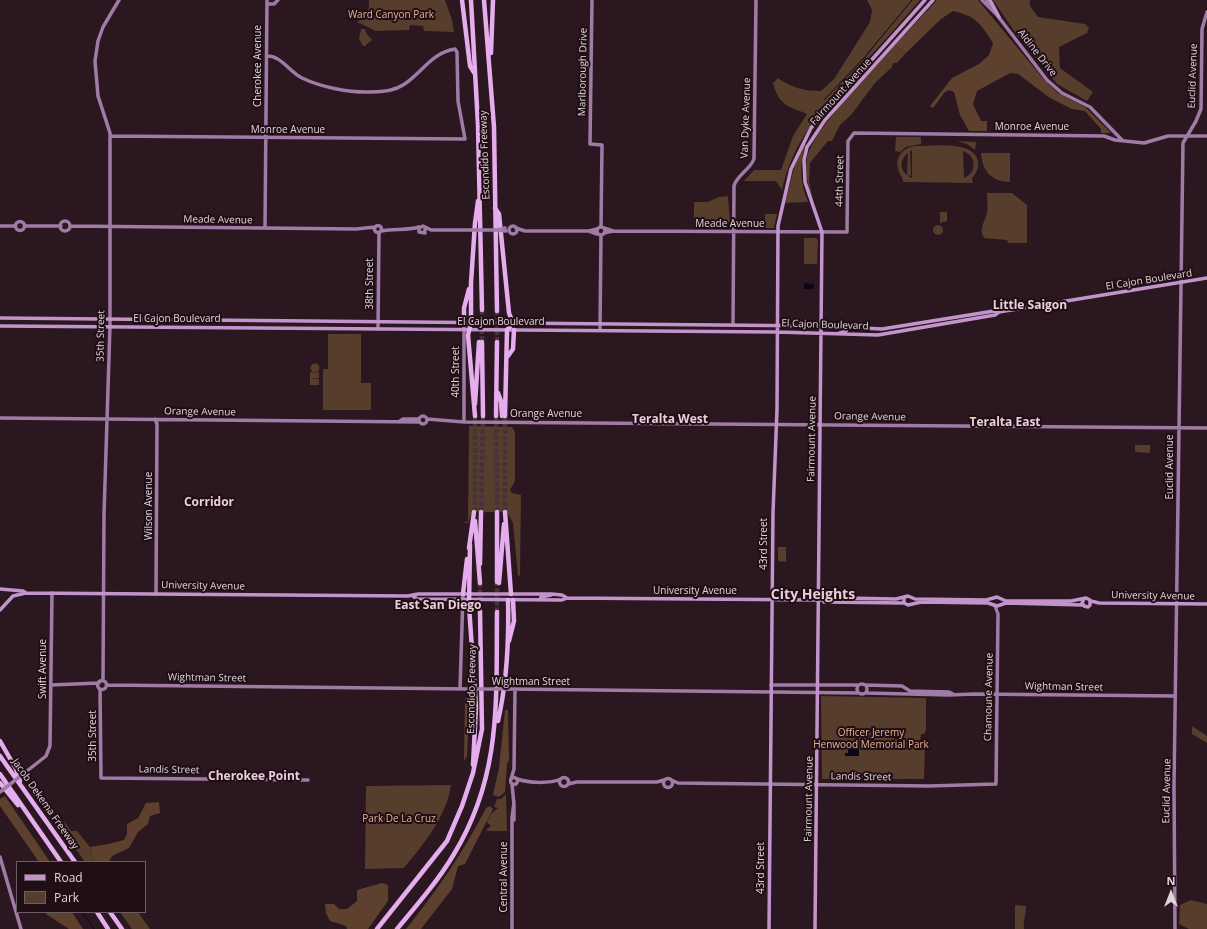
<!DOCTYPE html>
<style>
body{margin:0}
#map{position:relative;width:1207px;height:929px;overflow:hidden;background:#2a171f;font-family:"Open Sans",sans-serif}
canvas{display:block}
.legend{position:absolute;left:16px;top:861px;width:130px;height:52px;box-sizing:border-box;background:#200e16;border:1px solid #6d5d64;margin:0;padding:5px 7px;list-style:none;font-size:12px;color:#e0d3d8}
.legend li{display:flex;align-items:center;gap:8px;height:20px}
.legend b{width:20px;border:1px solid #6d5d64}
.north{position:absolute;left:1151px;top:873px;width:40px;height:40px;-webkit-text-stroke:3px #200e16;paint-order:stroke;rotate:0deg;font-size:11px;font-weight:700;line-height:16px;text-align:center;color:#e0d3d8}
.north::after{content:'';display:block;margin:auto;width:14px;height:18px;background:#e0d3d8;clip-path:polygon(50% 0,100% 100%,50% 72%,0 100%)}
</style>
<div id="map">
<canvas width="1207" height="929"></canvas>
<ul class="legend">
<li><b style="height:5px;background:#c394cb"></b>Road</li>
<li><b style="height:11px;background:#573d2b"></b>Park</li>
</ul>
<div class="north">N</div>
</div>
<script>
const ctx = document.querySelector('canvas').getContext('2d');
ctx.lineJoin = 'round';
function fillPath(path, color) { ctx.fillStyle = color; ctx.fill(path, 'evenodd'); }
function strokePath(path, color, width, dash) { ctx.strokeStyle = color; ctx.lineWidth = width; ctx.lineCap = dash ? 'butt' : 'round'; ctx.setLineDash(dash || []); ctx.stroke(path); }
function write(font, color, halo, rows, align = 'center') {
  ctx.font = font + ' "Open Sans",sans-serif'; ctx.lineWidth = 4; ctx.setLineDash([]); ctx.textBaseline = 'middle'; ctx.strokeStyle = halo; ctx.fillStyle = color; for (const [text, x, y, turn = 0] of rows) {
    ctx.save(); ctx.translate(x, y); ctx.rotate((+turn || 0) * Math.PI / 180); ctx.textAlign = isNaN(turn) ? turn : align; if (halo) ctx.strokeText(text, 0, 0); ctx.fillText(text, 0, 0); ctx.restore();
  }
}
fillPath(new Path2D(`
 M 369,0 L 445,0 L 452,20 L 454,32 L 424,31 L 423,26 L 410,25 L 409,30 L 376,31 L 357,22 C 368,16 369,13 369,0 Z
 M 867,0 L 920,0 C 900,23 880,46 859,68 C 824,107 794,137 782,190 L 776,181 L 744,181 L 754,170 L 781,170 L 793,136 L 807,114 C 788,106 779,106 773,83 L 778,78 C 792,88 804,91 821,91 L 834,79 L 870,22 L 872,10 Z
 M 993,0 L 1030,0 L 1030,6 L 1038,17 L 1085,24 L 1089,28 L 1087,33 L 1059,47 L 1060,68 L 1093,92 L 1087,101 L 1057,84 L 1017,35 Z
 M 361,29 L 365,29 L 366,33 L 372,40 L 365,46 L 363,46 L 359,39 Z
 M 895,45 L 906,53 L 897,63 L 893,63 L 892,67 L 875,83 L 851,115 L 840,125 L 832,141 L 828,141 L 810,163 L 809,181 L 813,200 C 808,186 804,173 807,158 C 814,127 873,71 895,45 Z
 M 896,137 L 921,137 L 921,144 L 906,147 L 900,152 L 895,151 Z
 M 957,141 L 976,142 L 975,150 L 967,144 Z
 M 804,143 L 806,144 C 799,164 800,183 808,202 L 785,203 L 794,168 Z
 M 916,146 C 932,146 974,140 978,161 C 979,168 976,174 972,178 L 973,183 L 903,182 C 903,176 899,175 898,168 C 895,156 904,147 916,146 ZM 910,151 L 912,151 L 912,178 C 900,173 898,161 908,153 L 907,175 L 911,176 ZM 963,151 C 977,156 977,173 964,178 Z
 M 981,153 L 1010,153 L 1010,182 C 992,182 982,171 981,153 Z
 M 987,193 L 1012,193 L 1027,205 L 1027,243 L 1008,243 L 1007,240 L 984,238 C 978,229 985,222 987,213 C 988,207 987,200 987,193 Z
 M 728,196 L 730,224 L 728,227 L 694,228 L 694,202 L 708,202 L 719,197 Z
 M 940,212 L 947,212 L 947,221 L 940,223 Z
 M 765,214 L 777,214 L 774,228 L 765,228 Z
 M933 230a5 5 0 1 1 10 0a5 5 0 1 1-10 0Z
 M 804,238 L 816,238 L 818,240 L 817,264 L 804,264 Z
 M 328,334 L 361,334 L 361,383 L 371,383 L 371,410 L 323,410 L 323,369 L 328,369 Z
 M310.5 368a4.5 4.5 0 1 1 9 0a4.5 4.5 0 1 1-9 0Z
 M 310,372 L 319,372 L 319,378 L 311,379 L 319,379 L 319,385 L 310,385 Z
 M 469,426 L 512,427 L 515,432 L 515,481 L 510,490 L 512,493 L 521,495 L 520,575 L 518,576 L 513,523 L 507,512 L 472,512 L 468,523 L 463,523 L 468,521 Z
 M 1135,445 L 1150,445 L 1150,453 L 1135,452 Z
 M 778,547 L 786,547 L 786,562 L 778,561 Z
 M 821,696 L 926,698 L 926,730 L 924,734 L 921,734 L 920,743 L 925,747 L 924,779 L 822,779 Z
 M 1192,726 L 1207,736 L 1207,743 L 1192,734 Z
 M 451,785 C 447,816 423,845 404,868 L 365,869 L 366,786 Z
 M 506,794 L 507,831 L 487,831 L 487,829 L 491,826 L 487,822 L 491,814 L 498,808 L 494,807 L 497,799 L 501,799 Z
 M 61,820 L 66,824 L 71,831 L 77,831 L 90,847 L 94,862 L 85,862 L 58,824 Z
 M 1191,900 L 1207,904 L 1207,929 L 1189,929 L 1179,924 L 1180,905 Z
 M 1015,905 L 1026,906 C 1026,915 1023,921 1024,929 L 1015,929 Z
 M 120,912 L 138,912 L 150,929 L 132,929 Z`), '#573d2b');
fillPath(new Path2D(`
 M 937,0 L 978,0 L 1045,81 L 1058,93 L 1085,107 L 1111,133 L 1101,133 L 1101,129 L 1085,111 L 1072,109 L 1050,98 L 1018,74 L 1010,73 L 977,91 L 973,104 L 981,121 L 987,121 L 987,131 L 969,131 L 960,115 L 954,92 L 949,90 L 944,93 L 933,108 L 930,106 L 952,78 L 979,64 L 989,55 L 993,43 C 981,24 976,16 953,11 L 941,19 L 906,53 L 895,45 Z
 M 465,697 L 470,698 L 467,756 L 464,761 Z
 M 505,710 L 508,710 L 509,760 L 507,764 L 505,792 L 499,797 L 493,795 L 499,768 Z
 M 5,796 L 50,862 L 39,862 L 0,806 L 0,799 Z
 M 159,802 L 160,813 L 150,816 L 148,824 L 138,832 L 129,848 L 112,856 L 109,862 L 94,862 L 90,847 L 108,844 L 124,840 L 127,834 L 127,824 L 138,818 L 146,803 Z
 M 490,806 L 493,809 L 465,864 L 458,866 L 452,889 L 421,929 L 406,929 C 438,889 463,853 486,808 Z
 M 382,883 L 388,885 L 388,901 L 368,929 L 347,929 L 346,926 L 330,921 L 326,913 L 325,904 L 334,904 L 339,909 L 347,909 L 357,901 L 357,890 Z
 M 46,912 L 72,912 L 83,929 L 69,929 L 46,914 Z`), '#5d412e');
fillPath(new Path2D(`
 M 804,283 L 814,284 L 814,289 L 804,289 Z
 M 848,746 L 859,746 L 859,756 L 845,756 L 845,753 L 848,753 Z`), '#0c061d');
strokePath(new Path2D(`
 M 824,100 L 864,58 L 912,0
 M 39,792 L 55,814
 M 82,912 L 94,929`), '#0c061d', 1);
strokePath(new Path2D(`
 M 482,310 L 482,342
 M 497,311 L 497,342
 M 475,416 L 475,512
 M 496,416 L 497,512
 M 481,512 L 483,416
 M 505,512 L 505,416
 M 480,583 L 480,611
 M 497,612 L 497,583`), '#45333b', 4.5, [4.5, 2]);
strokePath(new Path2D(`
 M 592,0 L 590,144 L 602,145 L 601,227
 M 982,0 L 998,16
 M 987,0 L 994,10
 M 267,4 L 274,4 L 278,0
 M 997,15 L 1047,80 L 1062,93 L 1090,107 L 1122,140
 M 110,136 L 465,139 L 458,101 L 457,52 L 455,49 C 432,52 421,74 403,85 C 394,91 381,92 371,92 C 349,93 321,87 302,78 C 290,72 280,55 267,56
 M60 226a5 5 0 1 1 10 0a5 5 0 1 1-10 0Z
 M15.5 226a4.5 4.5 0 1 1 9 0a4.5 4.5 0 1 1-9 0Z
 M374.5 229a3.5 3.5 0 1 1 7 0a3.5 3.5 0 1 1-7 0Z
 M 0,226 L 15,226
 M 25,226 L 61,226
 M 70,226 L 356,229 L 375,227
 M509 230a4 4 0 1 1 8 0a4 4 0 1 1-8 0Z
 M597 231a4 4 0 1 1 8 0a4 4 0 1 1-8 0Z
 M 425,227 L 425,233 L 419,232 L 419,228 L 423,226 L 431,230 L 472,230
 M 265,228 L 267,0
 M 516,228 L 525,231 L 589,231
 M 604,228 L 613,231 L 604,233
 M 381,231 C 394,228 407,231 419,227
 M 613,231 L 847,232 L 848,141 L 854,133 L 1104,136 L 1115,140 L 1144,143 L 1168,136 L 1207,136
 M 597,234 L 589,231 L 597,229
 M 733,325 L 734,186 C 737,175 750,170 754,159 L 756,0
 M 378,329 L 379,233
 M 600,330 L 601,235
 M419 420a4 4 0 1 1 8 0a4 4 0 1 1-8 0Z
 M 0,418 L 420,422
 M 155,419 L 157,424 L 156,594
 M 427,419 L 464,422 L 1207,428
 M 400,421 L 403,419 L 419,419
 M 464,422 L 464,323
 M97.5 685a4.5 4.5 0 1 1 9 0a4.5 4.5 0 1 1-9 0Z
 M 103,681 L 104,514 L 110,326 L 110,133 L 98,96 L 95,61 L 98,41 L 103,27 L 119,0
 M857 689a5 5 0 1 1 10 0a5 5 0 1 1-10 0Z
 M 51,685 L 99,683
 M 107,685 L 470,689
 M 771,685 L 859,685
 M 866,685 L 902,686 L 910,691 L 949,692 L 953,694
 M 100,689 L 101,778 L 308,780
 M 460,689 L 463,594
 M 508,689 L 859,693
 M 866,693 L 949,695 L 974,694 L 1175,696
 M 27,771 L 46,756 L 50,746 L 52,593
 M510.5 781a3.5 3.5 0 1 1 7 0a3.5 3.5 0 1 1-7 0Z
 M559.5 782a4.5 4.5 0 1 1 9 0a4.5 4.5 0 1 1-9 0Z
 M663.5 783a4.5 4.5 0 1 1 9 0a4.5 4.5 0 1 1-9 0Z
 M 511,779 L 514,769 L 515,689
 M 517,779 C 529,783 549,784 561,779
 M 671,780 L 678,783 L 929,786 L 996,784 L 998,614 L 995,606
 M 512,784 L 514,805 L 514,820
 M 568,784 L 577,782 L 657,782 L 664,780
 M 0,857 L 21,929
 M 512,929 L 512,818 L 514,802
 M 1175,929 L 1174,785 L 1183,143 L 1196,121 L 1201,109 L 1202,29 L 1207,12`), '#9f7ba5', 3.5);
strokePath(new Path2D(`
 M 990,0 L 999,17
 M 0,318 L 821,326 L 882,329 L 994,311 L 999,312 L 1207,278
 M 0,326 L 777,332 L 878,335 L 995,315 L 999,312
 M 837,334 L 846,331 L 847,328
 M 0,589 L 23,591 L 26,593
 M 413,596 L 417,599 L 562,600 L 567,598 L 823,600 L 843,598 L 896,599 L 908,596 L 915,599 L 986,600 L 997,597 L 1006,601 L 1071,601 L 1086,598 L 1090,600 L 1090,605 L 1088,607 L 1084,606 L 1082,603 L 1084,599
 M 904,597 L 904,603 L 908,605 L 921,602 L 988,603 L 997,606 L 1006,603 L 1083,605
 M 540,600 L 541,597 L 551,595
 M 823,600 L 824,602 L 904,603
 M 1091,601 L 1099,603 L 1207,604
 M 0,610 L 13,596 L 26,593 L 408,596 L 418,594 L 552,594 L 562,595 L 567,598
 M 769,929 L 773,513 L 777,409 L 778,226 L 791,169 L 811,128 L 925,0
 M 815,929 L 822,232 L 805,182 L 804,160 L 807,147 L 825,120 L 933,0`), '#c394cb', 3.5);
strokePath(new Path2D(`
 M 462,0 L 470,66 L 475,74
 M 471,0 L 478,125 L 482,310
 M 484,0 L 494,127 L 497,311
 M 491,53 L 493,0
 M 495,208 L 499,214 L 509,313 L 513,323 L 507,330 L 505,416
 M 464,323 L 464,308 L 469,289
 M 482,342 L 483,416
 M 508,356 L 513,349 L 514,330
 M 498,393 L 501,401 L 502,416
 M 475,404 L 479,342
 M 475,416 L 468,335 L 471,323 L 471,283 L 475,223 L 478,201
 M 496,416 L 497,342
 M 505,512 L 511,594
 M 475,521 L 480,583
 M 470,545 L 469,606 L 476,707 L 473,765
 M 469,548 L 474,512
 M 480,564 L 481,512
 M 497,582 L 497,512
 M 499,583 L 504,524
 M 463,594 L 467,559
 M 509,641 L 514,621 L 513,600
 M 498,721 C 507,682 509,640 508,600
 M 0,741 L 16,769 L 20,781
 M 0,756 L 75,862
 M 0,774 L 61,862
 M 0,783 L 18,805
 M 97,912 L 108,929
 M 110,912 L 122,929
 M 377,929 L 447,841 L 462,806 L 473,773 L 482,729 L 480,611
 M 397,929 C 417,905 438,881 454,854 C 502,775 496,700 497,612`), '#e5acee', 4.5);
strokePath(new Path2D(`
 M 505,228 L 499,230 L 506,231
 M 472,230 L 499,230
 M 470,689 L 508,689
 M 0,792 L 27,771`), '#9f7ba5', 3.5);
write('10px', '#e7b28e', '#200e16', [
 ["Ward Canyon Park",391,15],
 ["Officer Jeremy",871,733],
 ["Henwood Memorial Park",871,745],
 ["Park De La Cruz",399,819]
]);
write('10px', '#e0d3d8', '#200e16', [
 ["Aldine Drive",1037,53,52],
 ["Cherokee Avenue",258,66,-90],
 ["Marlborough Drive",583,72,-89],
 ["Euclid Avenue",1193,76,-88],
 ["Fairmount Avenue",841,92,-48],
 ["Van Dyke Avenue",746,118,-88],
 ["Monroe Avenue",1032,127],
 ["Monroe Avenue",288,130],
 ["Escondido Freeway",485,155,-92],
 ["44th Street",840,181,-89],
 ["Meade Avenue",218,220,1],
 ["Meade Avenue",730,224],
 ["El Cajon Boulevard",1149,280,-9],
 ["38th Street",370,284,-90],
 ["El Cajon Boulevard",177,319],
 ["El Cajon Boulevard",501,322],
 ["El Cajon Boulevard",825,325,2],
 ["35th Street",101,336,-89],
 ["40th Street",456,372,-90],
 ["Orange Avenue",200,412,1],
 ["Orange Avenue",546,414],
 ["Orange Avenue",870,417,1],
 ["Fairmount Avenue",812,439,-89],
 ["Euclid Avenue",1170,467,-90],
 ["Wilson Avenue",149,506,-90],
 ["43rd Street",764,544,-90],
 ["University Avenue",203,586,1],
 ["University Avenue",695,591],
 ["University Avenue",1153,596,1],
 ["Swift Avenue",43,669,-90],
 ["Wightman Street",207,678,1],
 ["Wightman Street",531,682],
 ["Wightman Street",1064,687,1],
 ["Escondido Freeway",472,689,-89],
 ["Chamoune Avenue",989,697,-89],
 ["35th Street",93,736,-90],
 ["Landis Street",169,770,1],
 ["Landis Street",861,777,1],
 ["Euclid Avenue",1167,791,-89],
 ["Fairmount Avenue",809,799,-89],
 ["Jacob Dekema Freeway",45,804,55],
 ["43rd Street",761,868,-90],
 ["Central Avenue",504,877,-90]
]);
write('bold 12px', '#eacfd9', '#200e16', [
 ["Little Saigon",1030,306],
 ["Teralta West",670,420],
 ["Teralta East",1005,423],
 ["Corridor",209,503],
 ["East San Diego",438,606],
 ["Cherokee Point",254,777]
]);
write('bold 14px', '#eacfd9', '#200e16', [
 ["City Heights",813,595]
]);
</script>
